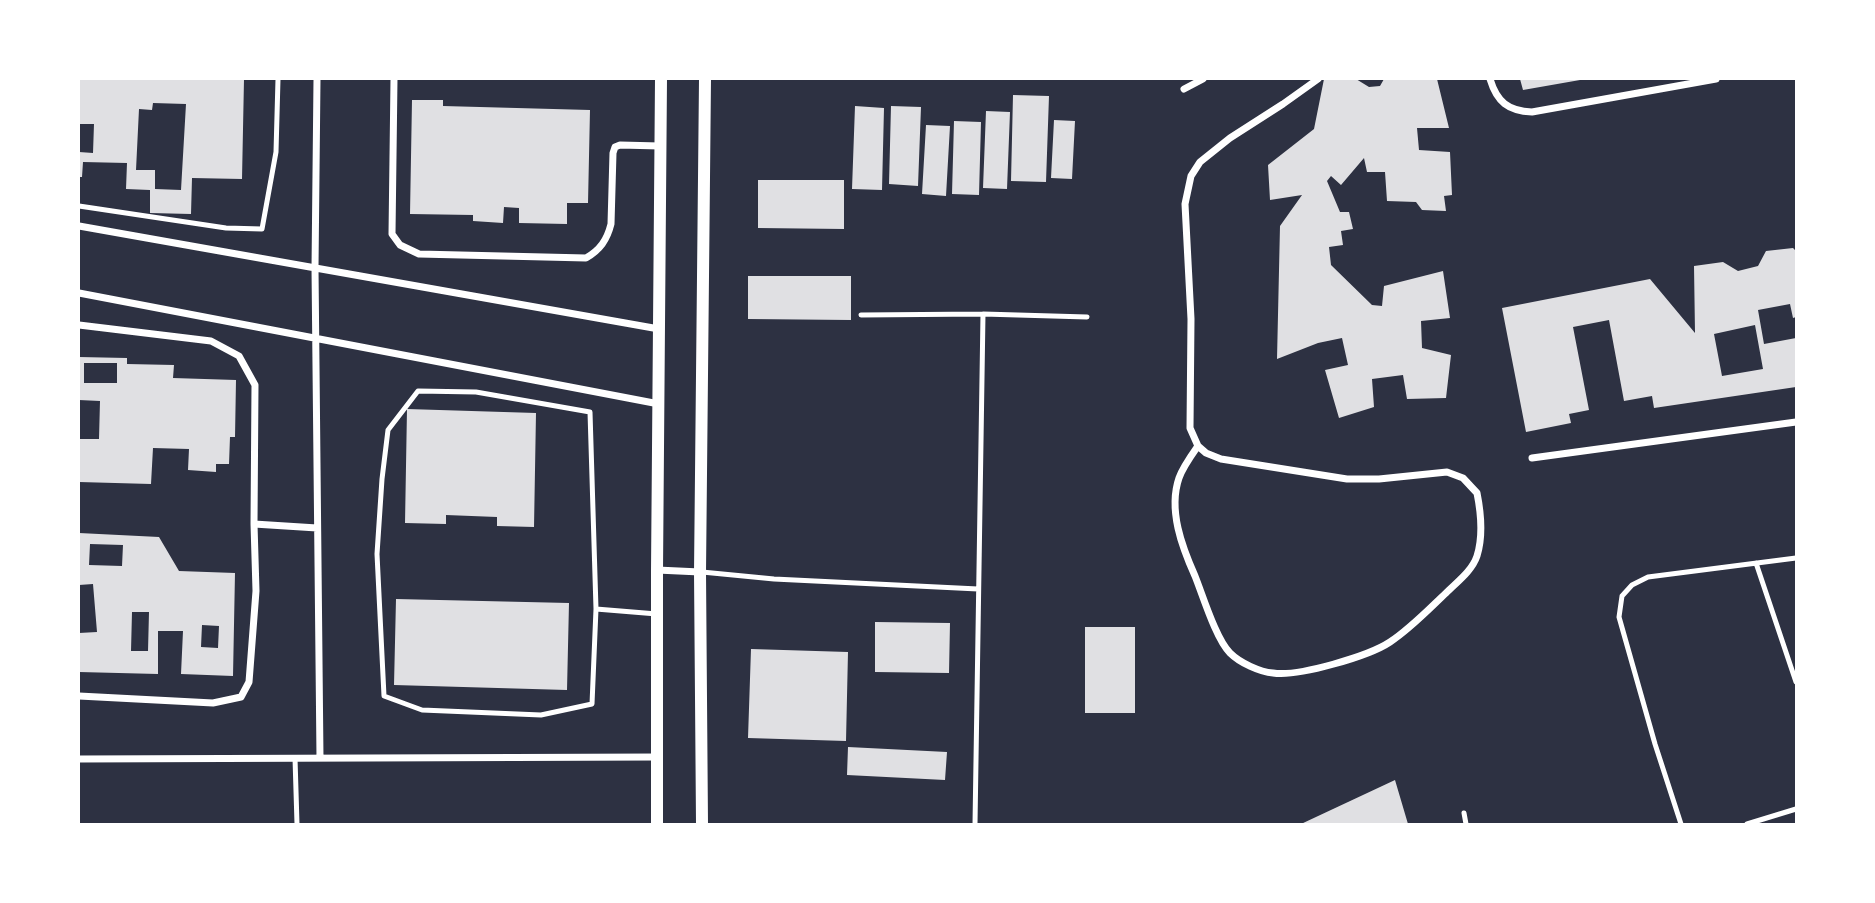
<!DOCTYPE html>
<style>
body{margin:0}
#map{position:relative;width:1875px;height:903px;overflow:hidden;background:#2d3142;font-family:Ubuntu,sans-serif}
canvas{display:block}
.frame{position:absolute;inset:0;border:80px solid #fff;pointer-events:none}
</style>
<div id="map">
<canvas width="1875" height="903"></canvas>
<div class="frame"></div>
</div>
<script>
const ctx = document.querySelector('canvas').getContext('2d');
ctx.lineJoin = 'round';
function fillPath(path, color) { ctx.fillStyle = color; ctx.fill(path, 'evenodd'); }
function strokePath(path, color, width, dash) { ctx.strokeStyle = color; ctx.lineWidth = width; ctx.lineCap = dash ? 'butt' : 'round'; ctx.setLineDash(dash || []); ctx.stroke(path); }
fillPath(new Path2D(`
 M 79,79 L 244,79 L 242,179 L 192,178 L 191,214 L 150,213 L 150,190 L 126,189 L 127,163 L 83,162 L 82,177 L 79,177 L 79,152 L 93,153 L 94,124 L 79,124 ZM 153,103 L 186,104 L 181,190 L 155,189 L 155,170 L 136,170 L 139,109 L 152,110 Z
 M 1324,79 L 1356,79 L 1369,87 L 1380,86 L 1384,79 L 1437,79 L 1449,128 L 1417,128 L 1419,150 L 1450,152 L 1452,195 L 1444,196 L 1446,211 L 1422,210 L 1416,202 L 1387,201 L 1385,172 L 1367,172 L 1364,158 L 1341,185 L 1331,176 L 1327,181 L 1340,212 L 1349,212 L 1353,229 L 1341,231 L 1343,245 L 1329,247 L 1331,265 L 1372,305 L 1382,306 L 1384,286 L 1443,271 L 1450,318 L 1421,321 L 1422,348 L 1451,355 L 1446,398 L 1407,399 L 1403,375 L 1372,379 L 1374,407 L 1339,418 L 1325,370 L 1348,365 L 1342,338 L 1318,343 L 1277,359 L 1280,226 L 1302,195 L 1270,200 L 1268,165 L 1314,129 Z
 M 1520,79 L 1580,79 L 1580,80 L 1523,90 Z
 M 1013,95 L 1049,96 L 1046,182 L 1011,181 Z
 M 412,100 L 443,100 L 443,106 L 590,110 L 588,203 L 567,203 L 567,224 L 519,223 L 519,208 L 504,207 L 503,223 L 473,221 L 473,215 L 410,214 Z
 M 855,106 L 884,108 L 882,190 L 852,189 Z
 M 891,106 L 921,107 L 918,186 L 889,184 Z
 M 986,111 L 1010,112 L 1007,189 L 983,188 Z
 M 1054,120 L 1075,121 L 1072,179 L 1051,178 Z
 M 954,121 L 981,122 L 979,195 L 952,194 Z
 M 926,125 L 950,126 L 946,196 L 922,194 Z
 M 758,180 L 844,180 L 844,229 L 758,228 Z
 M 1793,248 L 1796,251 L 1796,317 L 1793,318 L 1790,304 L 1758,310 L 1764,344 L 1796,338 L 1796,387 L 1654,408 L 1652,396 L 1624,401 L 1609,320 L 1573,327 L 1589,410 L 1569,414 L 1571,423 L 1526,432 L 1502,308 L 1650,279 L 1695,333 L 1694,266 L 1723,262 L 1738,271 L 1758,266 L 1766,251 ZM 1755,325 L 1763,369 L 1722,376 L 1714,334 Z
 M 748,276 L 851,276 L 851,320 L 748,319 Z
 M 79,357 L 127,358 L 127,364 L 174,365 L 173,378 L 236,380 L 235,437 L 230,437 L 229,464 L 216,464 L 216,472 L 188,470 L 189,449 L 153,448 L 151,484 L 79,482 L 79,439 L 99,439 L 100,401 L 79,400 ZM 84,363 L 117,363 L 117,383 L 84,383 Z
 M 407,409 L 536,413 L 534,527 L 497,526 L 497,517 L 446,515 L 446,524 L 405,523 Z
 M 79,533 L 159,537 L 179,571 L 235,573 L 233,676 L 181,674 L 183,631 L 158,631 L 158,674 L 79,672 L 79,633 L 97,632 L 93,584 L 79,585 ZM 90,544 L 123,545 L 122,566 L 89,565 ZM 132,612 L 149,612 L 148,651 L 131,651 ZM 202,625 L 219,626 L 218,648 L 201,647 Z
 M 396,599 L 569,603 L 567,690 L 394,685 Z
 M 875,622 L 950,623 L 949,673 L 875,672 Z
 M 1085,627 L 1135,627 L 1135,713 L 1085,713 Z
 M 751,649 L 848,652 L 846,741 L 748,738 Z
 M 848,747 L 947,752 L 945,780 L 847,775 Z
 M 1395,780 L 1408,824 L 1301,824 Z`), '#e0e0e3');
strokePath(new Path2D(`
 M 79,206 L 226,228 L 262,229 L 276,152 L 278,79
 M 861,315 L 983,314 L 1087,317
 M 1756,563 L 1796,682
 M 702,572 L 774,579 L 978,589
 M 596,609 L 590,412 L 476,392 L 418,391 L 388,430 L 382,479 L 377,554 L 384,696 L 422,710 L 541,715 L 592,704 L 596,609 L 657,614
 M 295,758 L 297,824
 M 1464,813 L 1466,824
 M 975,824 L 983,314
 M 1681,824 L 1655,744 L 1619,617 L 1622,596 L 1632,585 L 1648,577 L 1796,558
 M 1747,824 L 1796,809`), '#fff', 5);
strokePath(new Path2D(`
 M 317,79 L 315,268 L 320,758
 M 394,79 L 392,234 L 400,245 L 419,254 L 586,258 C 600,250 607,240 611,224 L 613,153 L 615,147 L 620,145 L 660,146
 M 1490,79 C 1497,102 1508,111 1532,112 L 1716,79
 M 1184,89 L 1203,79
 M 79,226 L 659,329
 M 79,293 L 659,404
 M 79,325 L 211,341 L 239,356 L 255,385 L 254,524
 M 1198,446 C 1191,456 1183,467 1179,478 C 1168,510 1182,547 1195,576 C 1203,596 1216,639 1230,653 C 1240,663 1260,672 1273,673 C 1298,677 1369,656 1390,642 C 1410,629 1429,609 1446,593 C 1457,582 1472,571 1477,556 C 1483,537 1481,513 1477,493 L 1463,478 L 1447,472 L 1379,479 L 1347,479 L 1221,459 L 1206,453 L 1198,446 L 1190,428 L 1191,319 L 1185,204 L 1191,176 L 1200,162 L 1230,138 L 1283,104 L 1318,79
 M 1532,458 L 1796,422
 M 657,570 L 700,572
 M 79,696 L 213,703 L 241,697 L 249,682 L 256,591 L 254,524 L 317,528
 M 79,759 L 658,757`), '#fff', 7);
strokePath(new Path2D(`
 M 657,824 L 657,570 L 661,79
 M 702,824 L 700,572 L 705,79`), '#fff', 12);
</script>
